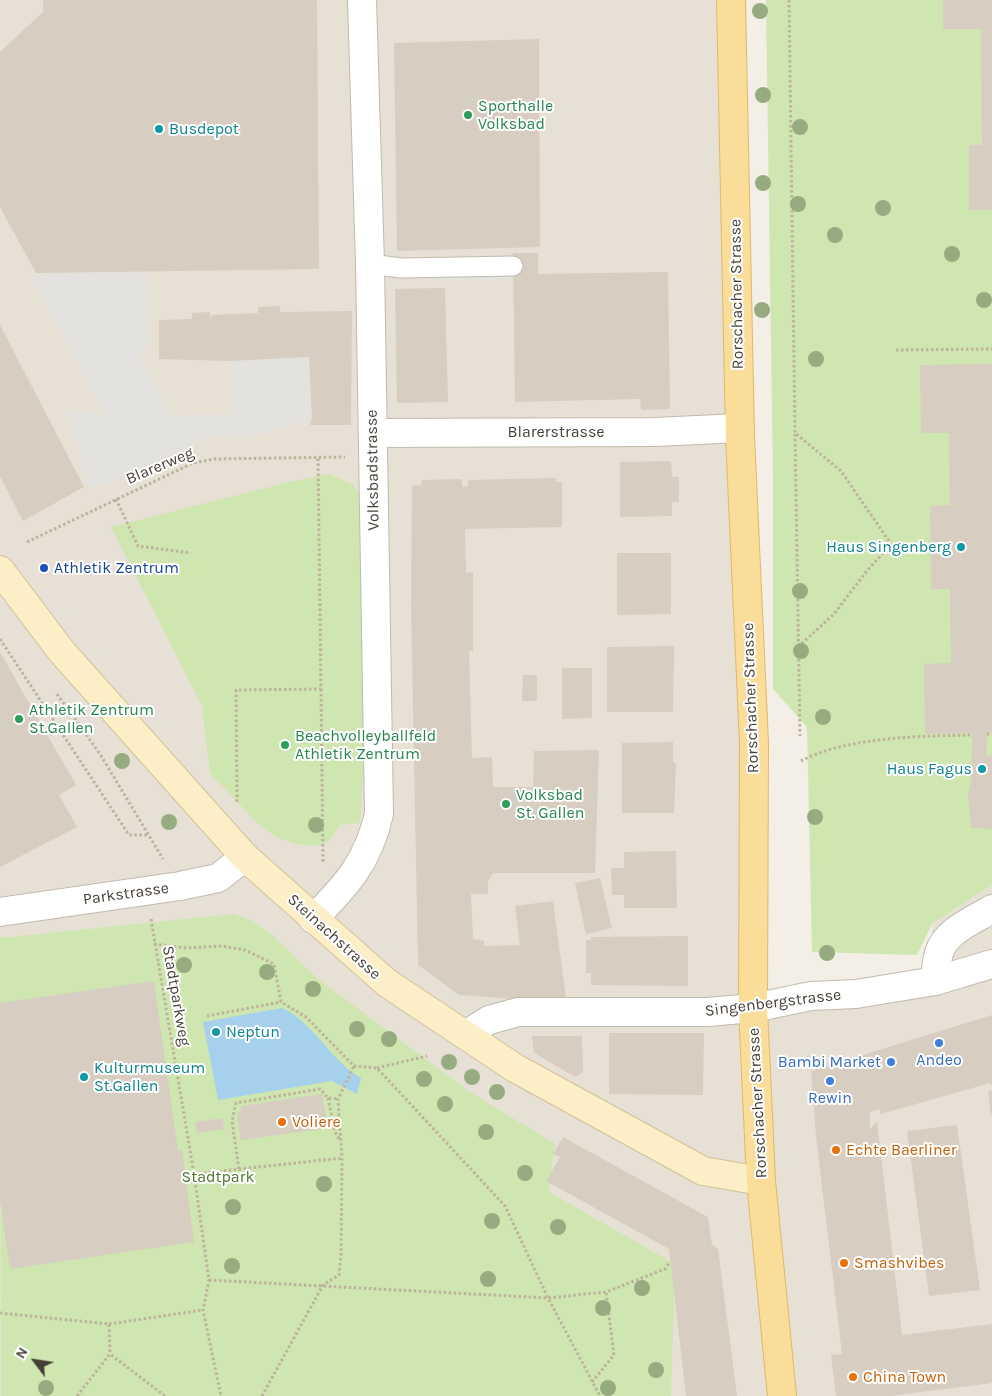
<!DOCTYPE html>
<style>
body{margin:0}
#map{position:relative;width:992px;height:1396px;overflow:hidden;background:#f3efe7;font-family:Karla,sans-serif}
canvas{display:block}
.north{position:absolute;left:10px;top:1336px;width:50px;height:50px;-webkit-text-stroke:4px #fff;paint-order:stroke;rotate:301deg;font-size:14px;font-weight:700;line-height:20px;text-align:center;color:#463f36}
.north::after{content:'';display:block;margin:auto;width:18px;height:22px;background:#463f36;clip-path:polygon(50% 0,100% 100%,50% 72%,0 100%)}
</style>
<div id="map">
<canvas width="992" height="1396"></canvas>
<div class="north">N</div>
</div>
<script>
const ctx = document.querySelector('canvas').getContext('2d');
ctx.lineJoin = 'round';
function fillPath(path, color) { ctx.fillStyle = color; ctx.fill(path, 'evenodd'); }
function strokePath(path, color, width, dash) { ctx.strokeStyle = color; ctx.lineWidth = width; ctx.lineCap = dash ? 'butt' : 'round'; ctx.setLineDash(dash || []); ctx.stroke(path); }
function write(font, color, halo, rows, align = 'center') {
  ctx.font = font + ' Karla,sans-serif'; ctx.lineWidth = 4; ctx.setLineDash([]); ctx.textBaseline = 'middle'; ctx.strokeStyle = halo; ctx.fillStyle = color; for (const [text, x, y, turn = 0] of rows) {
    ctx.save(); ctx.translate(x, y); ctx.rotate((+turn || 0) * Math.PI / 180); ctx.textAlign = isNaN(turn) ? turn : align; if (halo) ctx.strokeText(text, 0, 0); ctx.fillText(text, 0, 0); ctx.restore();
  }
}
fillPath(new Path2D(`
 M 0,0 L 730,0 L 753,1007 L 935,981 L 932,924 L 992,885 L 992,1396 L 0,1396 Z`), '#e7e1d5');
fillPath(new Path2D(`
 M 766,0 L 992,0 L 992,885 L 932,924 L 917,955 L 812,952 L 807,727 L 773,689 L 773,482 Z
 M 329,474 L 353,485 L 365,503 L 368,691 L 360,823 L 340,825 L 330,840 L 318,846 L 296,844 L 276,837 L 259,825 L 210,773 L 202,706 L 111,527 L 289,482 Z
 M 233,914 L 253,921 L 272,935 L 318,979 L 470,1092 L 555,1144 L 549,1192 L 675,1264 L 671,1396 L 1,1396 L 0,938 Z`), '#cfe6b1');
fillPath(new Path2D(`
 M 507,266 L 508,280 L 425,281 L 425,268 Z
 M 148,272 L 149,348 L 139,354 L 171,415 L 232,414 L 230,361 L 309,357 L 312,418 L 250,438 L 208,437 L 110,485 L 87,485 L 67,412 L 104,413 L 29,274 Z`), '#e4e2df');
fillPath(new Path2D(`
 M 282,1008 C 315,1023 330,1061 361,1078 L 357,1094 L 332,1081 L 218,1100 L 203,1022 Z`), '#a5d1ed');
fillPath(new Path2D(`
 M 43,0 L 317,0 L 319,269 L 36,273 L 0,207 L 0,52 L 43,12 Z
 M 943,0 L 992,0 L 992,210 L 969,210 L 969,145 L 982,145 L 981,29 L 943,29 Z
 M 539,39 L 540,247 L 397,251 L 394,43 Z
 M 513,253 L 538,253 L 538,274 L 668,272 L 670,409 L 641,410 L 640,399 L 515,402 Z
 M 445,288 L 448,402 L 397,403 L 395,289 Z
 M 280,306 L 280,312 L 352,311 L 351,425 L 310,425 L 312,418 L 309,357 L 230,361 L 159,359 L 159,320 L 192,319 L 192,313 L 210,312 L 210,319 L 212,315 L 258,313 L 258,307 Z
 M 0,325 L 84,487 L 23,521 L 0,476 Z
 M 992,364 L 992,733 L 987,733 L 986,756 L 992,755 L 992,829 L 971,828 L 968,794 L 971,781 L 972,733 L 925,734 L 924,664 L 951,663 L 950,589 L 931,589 L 930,506 L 950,505 L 949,433 L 921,433 L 920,365 Z
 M 671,461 L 672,477 L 679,477 L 679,502 L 672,502 L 672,516 L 620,517 L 620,462 Z
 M 556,478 L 556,482 L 562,482 L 562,527 L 465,529 L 466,573 L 473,572 L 473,651 L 469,651 L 472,758 L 492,757 L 493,787 L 533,787 L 534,751 L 599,750 L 595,873 L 493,873 L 488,882 L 488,894 L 471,894 L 473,939 L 484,941 L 484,946 L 520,945 L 515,906 L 553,901 L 566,998 L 527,1000 L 459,995 L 418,965 L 411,604 L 412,486 L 421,485 L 422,480 L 462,479 L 462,487 L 468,486 L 468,480 Z
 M 617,553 L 671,553 L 671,614 L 617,615 Z
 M 674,646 L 673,712 L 607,712 L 607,647 Z
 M 0,652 L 76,785 L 59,795 L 77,827 L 0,867 Z
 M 562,668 L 592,668 L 592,718 L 562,719 Z
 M 523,675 L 537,675 L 537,701 L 522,701 Z
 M 673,742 L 673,763 L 676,763 L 674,813 L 622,813 L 622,743 Z
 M 676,851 L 677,908 L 624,908 L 624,895 L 612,895 L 611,868 L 624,868 L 624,852 Z
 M 600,878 L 612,928 L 586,934 L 575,883 Z
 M 688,936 L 688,986 L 591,985 L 591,973 L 586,973 L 586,940 L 591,940 L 591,937 Z
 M 154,981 L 178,1151 L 182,1150 L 194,1242 L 10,1269 L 0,1201 L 0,1003 Z
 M 992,1015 L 992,1087 L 990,1083 L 881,1114 L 879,1109 L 870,1112 L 870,1129 L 877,1121 L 902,1335 L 992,1324 L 992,1383 L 890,1396 L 836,1396 L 831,1355 L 842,1354 L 816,1136 L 811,1071 Z
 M 609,1033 L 704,1033 L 703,1095 L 609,1094 Z
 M 532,1036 L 582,1036 L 583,1072 L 575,1077 L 534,1053 Z
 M 992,1090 L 992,1115 L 991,1115 L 988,1091 Z
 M 322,1094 L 328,1128 L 241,1140 L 237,1117 L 242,1106 Z
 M 223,1118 L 224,1129 L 197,1133 L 195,1122 Z
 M 957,1125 L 980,1290 L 929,1296 L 907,1131 Z
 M 563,1137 L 708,1217 L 712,1245 L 718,1249 L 737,1396 L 686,1396 L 669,1249 L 546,1181 L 560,1157 L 553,1154 Z`), '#d7cdc0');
const lane = new Path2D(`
 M 370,264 L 401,268 L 513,266`);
const street = new Path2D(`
 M 373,433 L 655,432 L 740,428
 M 0,912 L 180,886 L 218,878 L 245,857
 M 313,919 C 347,885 368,862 379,814 L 370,264 L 362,0
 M 935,981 C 936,972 936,962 939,953 C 945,931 974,920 992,909
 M 465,1035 L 489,1020 L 518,1012 L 708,1012 L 753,1008 L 811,996 L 856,994 L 935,981 L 992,964`);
const secondary = new Path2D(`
 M 0,570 L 62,652 L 245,857 L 387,983 L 515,1068 L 703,1171 L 761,1181`);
const primary = new Path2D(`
 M 731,0 L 740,436 L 754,743 L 753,1008 L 761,1181 L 782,1396`);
strokePath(lane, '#c1b9ad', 21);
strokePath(street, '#c1b9ad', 30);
strokePath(secondary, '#d1c198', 30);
strokePath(primary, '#dfb969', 30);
strokePath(new Path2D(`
 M 789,0 L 795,433 L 841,471 L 891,544 L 902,543
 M 896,350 L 992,349
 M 795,434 L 800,736
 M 116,499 L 138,546 L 191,553
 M 27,542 L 193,463 L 214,459 L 345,457
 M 0,639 L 129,835 L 148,835
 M 798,647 L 834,614 L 866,572 L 891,544
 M 321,689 L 323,862
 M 57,694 L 100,754 L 163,859
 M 987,734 L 992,734
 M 801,761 C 846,737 921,736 972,735
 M 237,802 L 236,690 L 321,689 L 318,457
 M 151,919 L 194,1174 L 209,1280 L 203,1310 L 221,1396
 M 154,944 L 186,948 L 221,946 L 245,950 L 274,964 L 281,1002 L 306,1017 L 354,1066 L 377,1068 L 505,1206 L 548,1298 L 600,1396
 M 207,1016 L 281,1002
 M 377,1068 L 427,1056
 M 328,1098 L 335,1132 L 340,1140
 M 239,1169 L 232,1121 L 236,1103 L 320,1089 L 328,1098 L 338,1099
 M 194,1174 L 342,1158
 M 209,1280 L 548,1298 L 606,1292 L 665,1269 L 669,1263
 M 0,1313 L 109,1324 L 110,1354
 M 109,1324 L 203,1310
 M 592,1382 L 614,1355 L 606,1292
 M 77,1396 L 110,1354 L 165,1396
 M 262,1396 L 323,1285 L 339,1275 L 341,1256 L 342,1158 L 338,1099 L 354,1066`), '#bfb29c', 3, [2.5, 2.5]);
strokePath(lane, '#fff', 19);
strokePath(street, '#fff', 28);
strokePath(secondary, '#fcefc7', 28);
strokePath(primary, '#fadd99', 28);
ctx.fillStyle = '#96ac80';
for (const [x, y] of [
 [760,11],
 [763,95],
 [800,127],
 [763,183],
 [798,204],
 [883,208],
 [835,235],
 [952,254],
 [984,300],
 [762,310],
 [816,359],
 [800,591],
 [801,651],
 [823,717],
 [122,761],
 [815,817],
 [169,822],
 [316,825],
 [827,953],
 [184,965],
 [267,972],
 [313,989],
 [357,1029],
 [389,1039],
 [449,1062],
 [472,1077],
 [424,1079],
 [497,1092],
 [445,1104],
 [486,1132],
 [525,1173],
 [324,1184],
 [233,1207],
 [492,1221],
 [558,1227],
 [232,1266],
 [488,1279],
 [642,1288],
 [603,1308],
 [656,1370],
 [46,1388],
 [608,1388]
]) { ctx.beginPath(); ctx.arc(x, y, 8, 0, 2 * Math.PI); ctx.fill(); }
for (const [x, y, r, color] of [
 [468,115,5,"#2e9e5b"],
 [159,129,5,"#0f9aa8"],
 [961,547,5,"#0f9aa8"],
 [44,568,5,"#1a4fb4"],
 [19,719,5,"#2e9e5b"],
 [285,745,5,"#2e9e5b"],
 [982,769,5,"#0f9aa8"],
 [506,804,5,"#2e9e5b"],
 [216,1032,5,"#0f9aa8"],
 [939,1043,5,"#3f7fe0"],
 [891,1062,5,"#3f7fe0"],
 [84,1077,5,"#0f9aa8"],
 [830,1081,5,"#3f7fe0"],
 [282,1122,5,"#e8710a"],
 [836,1150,5,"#e8710a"],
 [844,1263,5,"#e8710a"],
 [853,1377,5,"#e8710a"]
]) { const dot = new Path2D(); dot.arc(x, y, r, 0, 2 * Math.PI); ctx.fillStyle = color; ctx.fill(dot); strokePath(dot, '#fff', 2); }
write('16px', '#27864d', '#fff', [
 ["Sporthalle",478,106],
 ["Volksbad",478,124],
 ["Athletik Zentrum",29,710],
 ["St.Gallen",29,728],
 ["Beachvolleyballfeld",295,736],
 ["Athletik Zentrum",295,754],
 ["Volksbad",516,795],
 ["St. Gallen",516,813]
], 'left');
write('16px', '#0d838f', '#fff', [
 ["Busdepot",169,129],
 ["Haus Singenberg",951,547,"right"],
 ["Haus Fagus",972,769,"right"],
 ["Neptun",226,1032],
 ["Kulturmuseum",94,1068],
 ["St.Gallen",94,1086]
], 'left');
write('16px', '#463f36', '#fff', [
 ["Rorschacher Strasse",737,294,-91],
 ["Blarerstrasse",556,432],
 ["Blarerweg",160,466,-23],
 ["Volksbadstrasse",373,470,-91],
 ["Rorschacher Strasse",751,698,-92],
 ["Parkstrasse",126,894,-8],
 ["Steinachstrasse",334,937,42],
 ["Stadtparkweg",176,996,80],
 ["Singenbergstrasse",773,1003,-7],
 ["Rorschacher Strasse",758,1103,-93]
]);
write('16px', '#164399', '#fff', [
 ["Athletik Zentrum",54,568]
], 'left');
write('16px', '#366cbe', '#fff', [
 ["Andeo",939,1060],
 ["Bambi Market",881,1062,"right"],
 ["Rewin",830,1098]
]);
write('16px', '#c56008', '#fff', [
 ["Voliere",292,1122],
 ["Echte Baerliner",846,1150],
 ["Smashvibes",854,1263],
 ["China Town",863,1377]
], 'left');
write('16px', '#49752c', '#fff', [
 ["Stadtpark",218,1177]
]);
</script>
